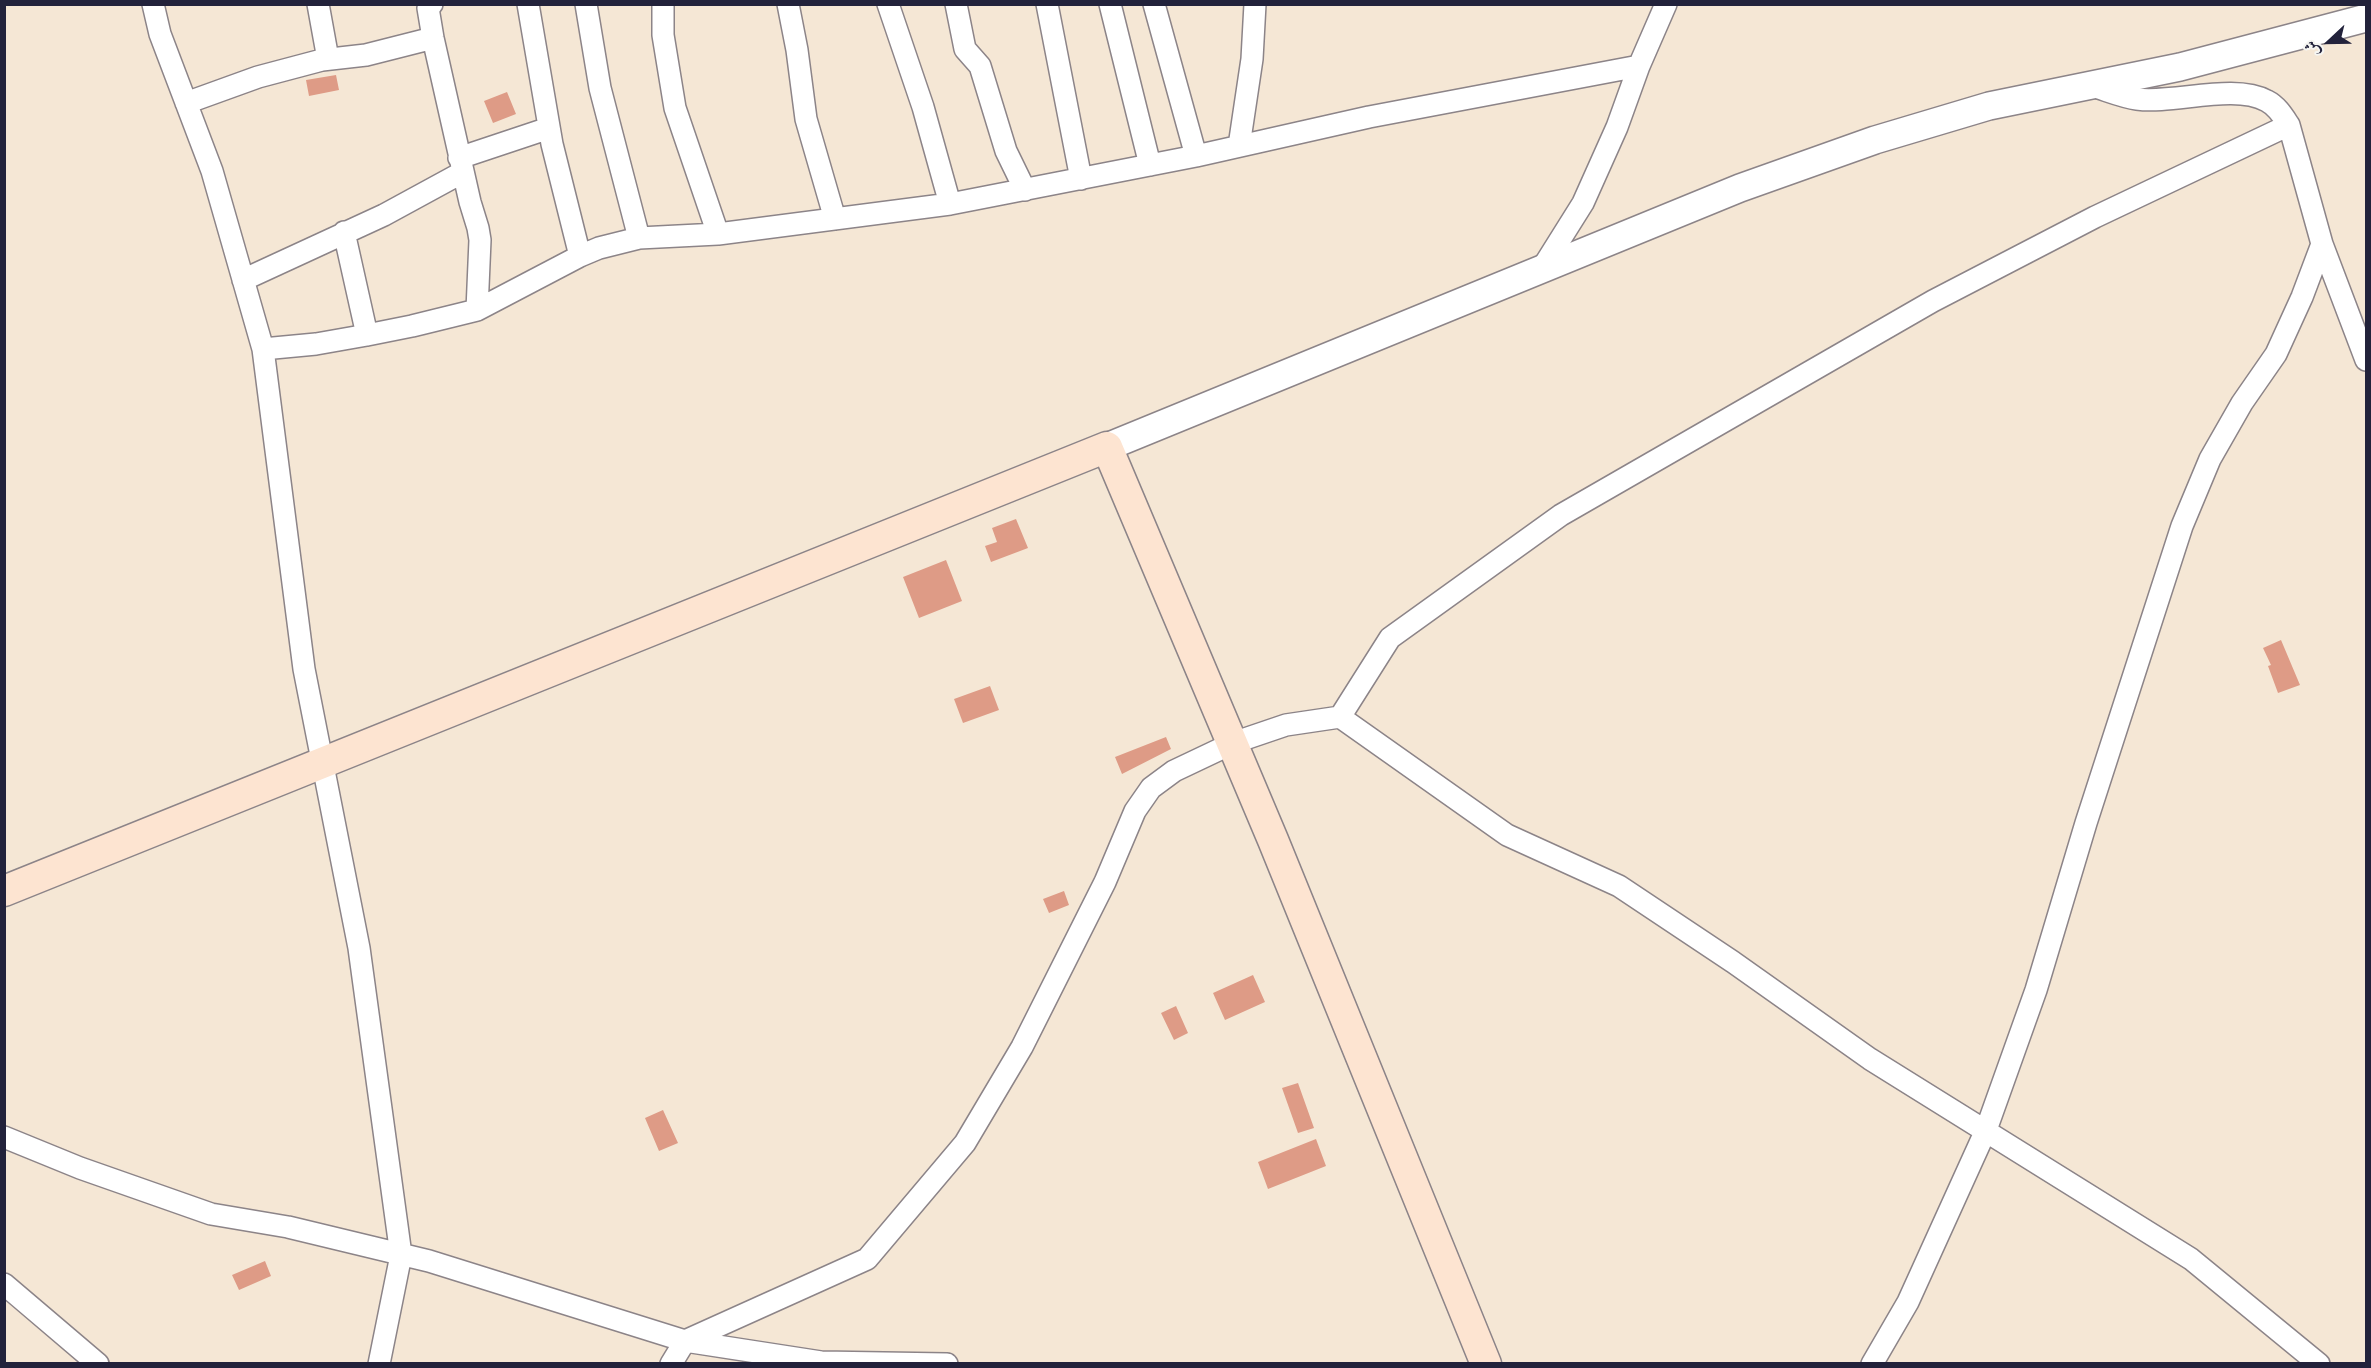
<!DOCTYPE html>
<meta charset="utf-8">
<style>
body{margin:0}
#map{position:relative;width:2371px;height:1368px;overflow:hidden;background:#f5e7d5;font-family:Alegreya,Amiri,serif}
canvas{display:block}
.frame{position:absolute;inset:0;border:6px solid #22223b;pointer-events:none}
.north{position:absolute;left:2299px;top:12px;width:60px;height:60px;-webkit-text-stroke:4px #f6f6f2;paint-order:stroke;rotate:248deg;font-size:16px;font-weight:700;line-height:24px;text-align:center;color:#22223b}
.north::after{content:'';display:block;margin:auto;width:21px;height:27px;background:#22223b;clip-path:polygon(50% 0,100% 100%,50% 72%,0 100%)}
</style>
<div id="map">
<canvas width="2371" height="1368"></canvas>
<div class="frame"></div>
<div class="north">ش</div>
</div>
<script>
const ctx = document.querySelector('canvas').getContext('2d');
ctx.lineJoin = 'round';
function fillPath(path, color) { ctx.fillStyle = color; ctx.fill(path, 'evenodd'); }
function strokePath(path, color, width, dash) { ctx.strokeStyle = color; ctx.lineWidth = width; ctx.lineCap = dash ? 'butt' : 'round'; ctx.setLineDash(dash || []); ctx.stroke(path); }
fillPath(new Path2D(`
 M 336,75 L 339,90 L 309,96 L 306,80 Z
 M 507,92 L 516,114 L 493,123 L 484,101 Z
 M 1016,519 L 1028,548 L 991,562 L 985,546 L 997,542 L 992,528 Z
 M 946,560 L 962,601 L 919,618 L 903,577 Z
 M 2281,640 L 2300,685 L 2278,693 L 2268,666 L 2271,665 L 2263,648 Z
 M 990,686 L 999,710 L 963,723 L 954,699 Z
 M 1166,737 L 1171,749 L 1122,774 L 1115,757 Z
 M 1064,891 L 1069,905 L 1049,913 L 1043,899 Z
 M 1253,975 L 1265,1002 L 1225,1020 L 1213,993 Z
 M 1176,1006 L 1188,1033 L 1174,1040 L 1161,1013 Z
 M 1298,1083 L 1314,1128 L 1298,1133 L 1282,1088 Z
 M 663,1110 L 678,1143 L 659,1151 L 645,1118 Z
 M 1316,1139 L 1326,1166 L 1268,1189 L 1258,1162 Z
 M 265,1261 L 271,1276 L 239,1290 L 232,1275 Z`), '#de9b86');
const minor = new Path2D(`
 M 153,4 L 160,34 L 212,171 L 263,349 L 304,669 L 359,948 L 401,1255 L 379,1364
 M 318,4 L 328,59
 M 432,4 L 428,8 L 433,38 L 470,202 L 478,228 L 480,240 L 477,310
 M 528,4 L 552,144 L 580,256
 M 586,4 L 600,88 L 639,238
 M 663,4 L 663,35 L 675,108 L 718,234
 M 788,4 L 797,50 L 806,119 L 835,219
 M 888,4 L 923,107 L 950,204
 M 956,4 L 965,49 L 980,66 L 1006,151 L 1025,190
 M 1047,4 L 1081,179
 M 1110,4 L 1150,165
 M 1154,4 L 1196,156
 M 2092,86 C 2106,90 2122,97 2137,99 C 2174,104 2234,83 2267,101 C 2277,106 2283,116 2289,125 L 2322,244 L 2366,360
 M 186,103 L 258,77 L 322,60 L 366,55 L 433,38
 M 1239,146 L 1252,59 L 1255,4
 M 459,158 L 549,128
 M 344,232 L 367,335
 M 1541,270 L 1583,203 L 1617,127 L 1639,66 L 1666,4
 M 243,280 L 384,215 L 463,172
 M 263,349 L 316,344 L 367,335 L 412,326 L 477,310 L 580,256 L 599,248 L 639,238 L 718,234 L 950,204 L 1196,156 L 1369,117 L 1639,66
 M 1340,717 L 1390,638 L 1561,515 L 1933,301 L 2095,217 L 2289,125
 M 4,1137 L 80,1168 L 211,1214 L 288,1227 L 429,1261 L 685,1341 L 821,1362 L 947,1364
 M 4,1284 L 98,1364
 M 671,1364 L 685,1341 L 867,1259 L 965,1143 L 1022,1047 L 1105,882 L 1135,811 L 1151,788 L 1174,771 L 1233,743 L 1286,725 L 1340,717 L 1507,835 L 1619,886 L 1733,962 L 1870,1059 L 2191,1259 L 2319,1364
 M 1872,1364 L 1908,1302 L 1986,1130 L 2036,990 L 2086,823 L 2182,526 L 2210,459 L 2242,403 L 2276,354 L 2302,297 L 2322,244`);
const tertiary = new Path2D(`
 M 1107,447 L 1740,188 L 1875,140 L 1989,106 L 2180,67 L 2366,18`);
const secondary = new Path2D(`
 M 4,891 L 1107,447 L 1273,840 L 1486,1364`);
strokePath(minor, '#8c8488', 24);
strokePath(tertiary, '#8c8488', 30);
strokePath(secondary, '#8c8488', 33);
strokePath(minor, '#fff', 21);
strokePath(tertiary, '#fff', 27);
strokePath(secondary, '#fde4d1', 30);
</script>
